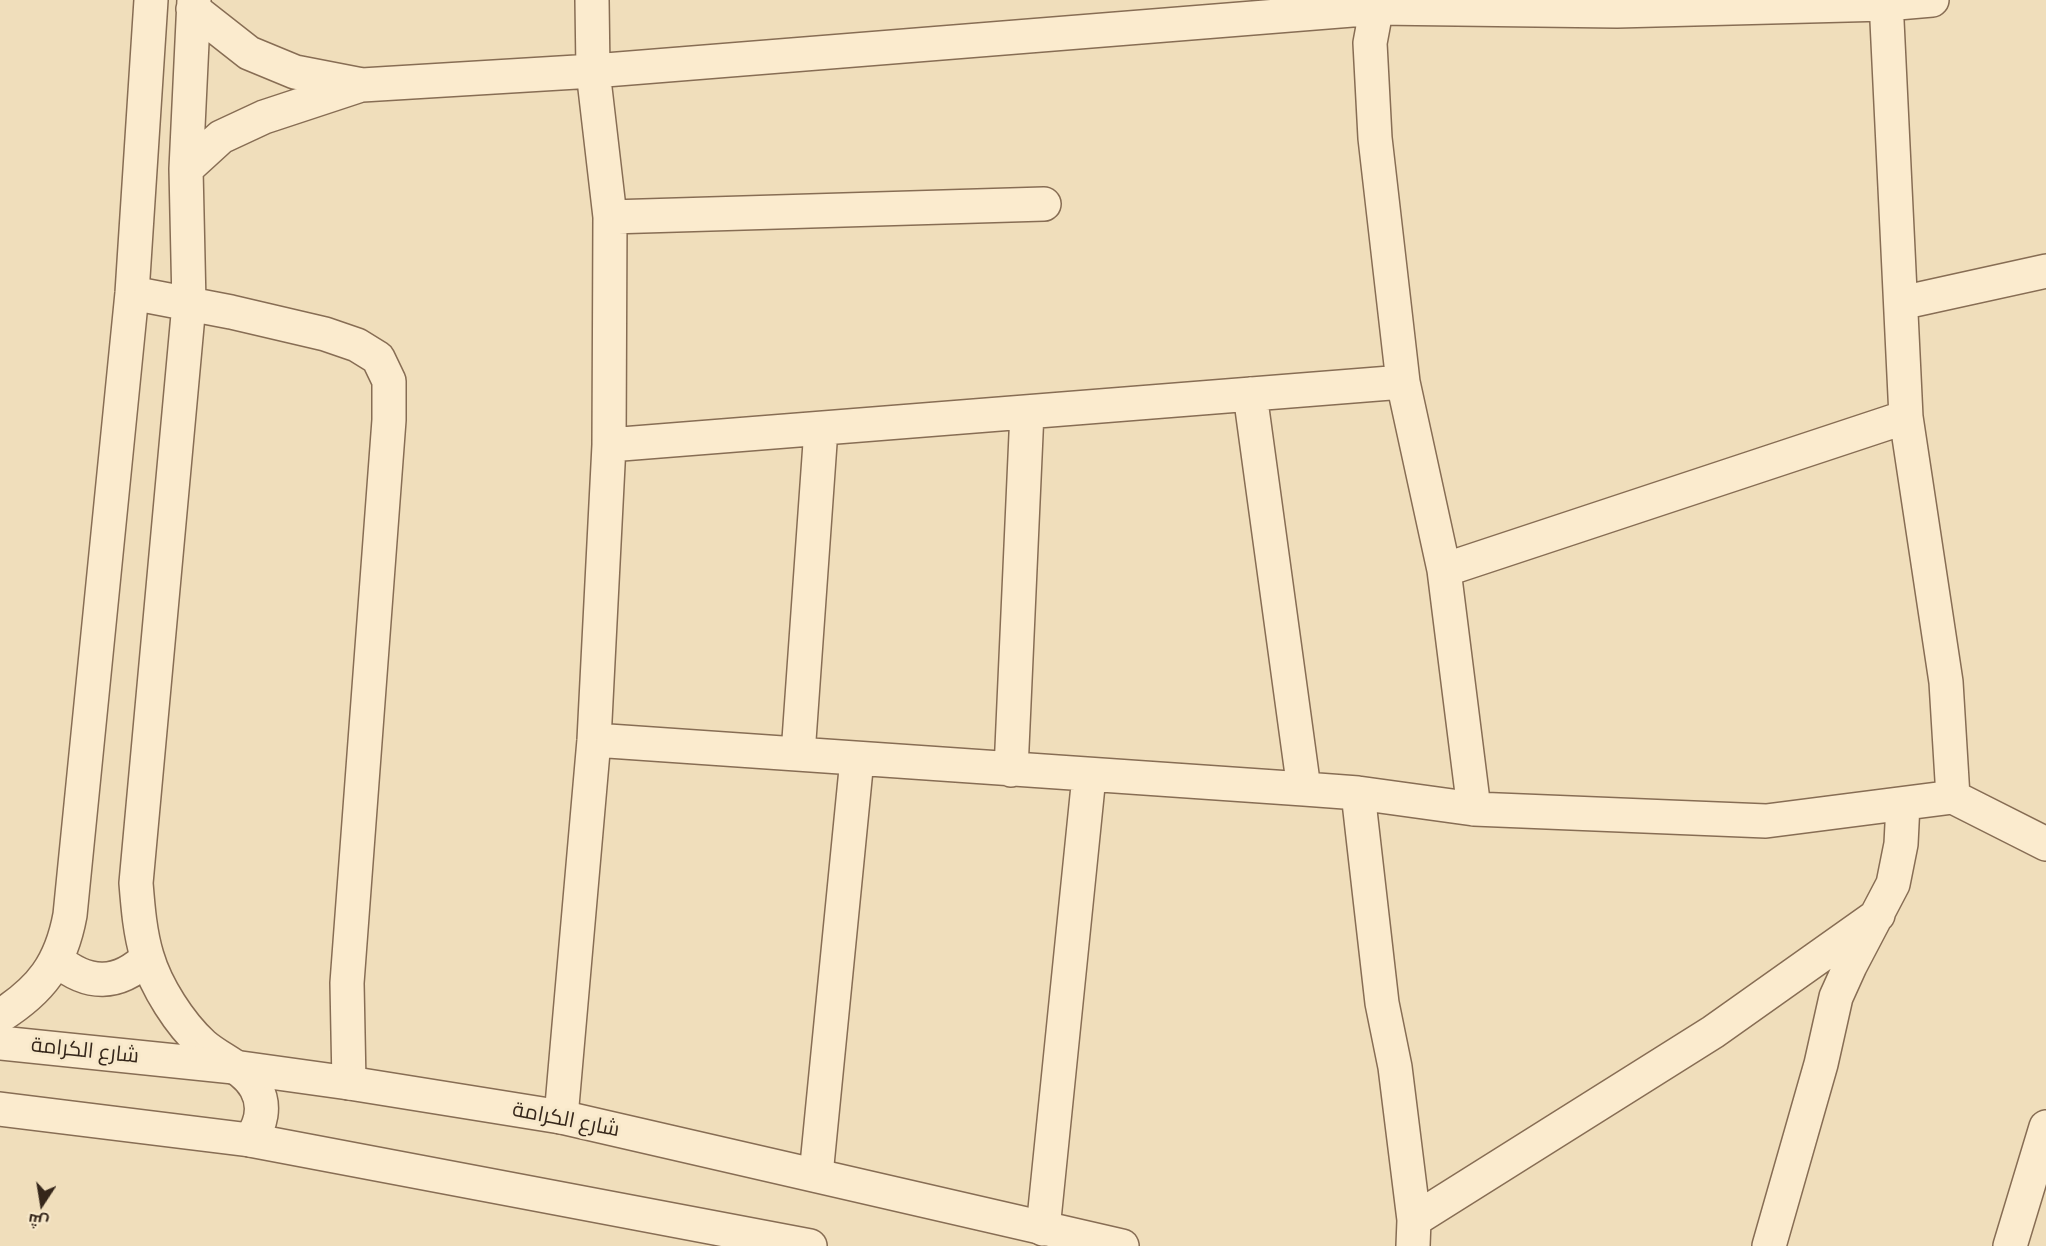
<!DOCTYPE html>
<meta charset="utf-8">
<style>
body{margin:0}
#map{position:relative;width:2046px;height:1246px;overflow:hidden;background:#f0debb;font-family:"PT Serif",Cairo,serif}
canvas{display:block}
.north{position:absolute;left:12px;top:1174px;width:60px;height:60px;-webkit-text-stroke:4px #f7e8ca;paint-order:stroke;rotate:192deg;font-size:16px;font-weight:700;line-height:24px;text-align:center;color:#35261a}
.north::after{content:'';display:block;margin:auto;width:21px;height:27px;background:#35261a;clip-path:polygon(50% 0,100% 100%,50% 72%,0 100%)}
</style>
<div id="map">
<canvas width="2046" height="1246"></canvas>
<div class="north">ش</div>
</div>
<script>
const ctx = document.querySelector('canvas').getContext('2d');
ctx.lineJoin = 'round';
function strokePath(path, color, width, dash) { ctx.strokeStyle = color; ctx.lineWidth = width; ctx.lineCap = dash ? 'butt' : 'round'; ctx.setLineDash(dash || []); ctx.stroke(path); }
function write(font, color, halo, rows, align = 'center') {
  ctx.font = font + ' "PT Serif",Cairo,serif'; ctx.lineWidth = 6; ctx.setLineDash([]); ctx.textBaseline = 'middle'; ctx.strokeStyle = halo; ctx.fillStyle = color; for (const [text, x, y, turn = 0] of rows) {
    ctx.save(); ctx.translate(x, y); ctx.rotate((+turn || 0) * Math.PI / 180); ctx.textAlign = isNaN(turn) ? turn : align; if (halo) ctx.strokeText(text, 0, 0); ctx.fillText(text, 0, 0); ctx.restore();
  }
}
const minor = new Path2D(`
 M 194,0 L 186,169 L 189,304 L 136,883 C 138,908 140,933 147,956 C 156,987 180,1024 203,1045 C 220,1060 245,1068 256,1088 C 266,1106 261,1125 250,1140
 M 1378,0 L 1370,43 L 1375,138 L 1403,382 L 1444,570 L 1474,809
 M 1886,0 L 1906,417 L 1946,682 L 1953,797
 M 193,9 L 249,53 L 295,72 L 362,85 L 593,71 L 1377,8 L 1617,11 L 1886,4 L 1932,0
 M 186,169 L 221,137 L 264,117 L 358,86
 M 610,217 L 1044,204
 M 132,293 L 231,312 L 325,334 L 357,345 L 378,358 L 389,381 L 389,420 L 347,983 L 349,1083
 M 1901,303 L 2046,271
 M 1250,394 L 1304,789
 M 609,445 L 1403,382
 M 1444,570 L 1906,417
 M 594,740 L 1304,789 L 1358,793 L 1474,809 L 1766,821 L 1953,797 L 2046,844
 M 798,754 L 821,429
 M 1011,770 L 1027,412
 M 1358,793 L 1382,1003 L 1395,1067 L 1414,1220 L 1413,1246
 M 57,960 C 88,986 118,986 147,958
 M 0,1016 C 41,990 61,964 70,915 L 132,293 L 151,0
 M 561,1117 L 594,740 L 609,445 L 610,217 L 593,71 L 592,0
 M 816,1175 L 857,759
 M 1414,1220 L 1713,1032 L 1878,915
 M 1043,1229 L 1089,776
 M 1769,1246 L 1821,1064 L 1836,997 L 1850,966 L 1893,884 L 1901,844 L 1903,804
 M 2010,1246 L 2046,1127`);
const tertiary = new Path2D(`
 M 0,1043 L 234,1067 L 349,1083 L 561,1117 L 1122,1246
 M 0,1109 L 250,1140 L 810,1246`);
strokePath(minor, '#876d54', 36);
strokePath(tertiary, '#876d54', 36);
strokePath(minor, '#fbebce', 33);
strokePath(tertiary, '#fbebce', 33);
write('21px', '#35261a', '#f7e8ca', [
 ["شارع الكرامة",85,1051,6],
 ["شارع الكرامة",566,1120,11]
]);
</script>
